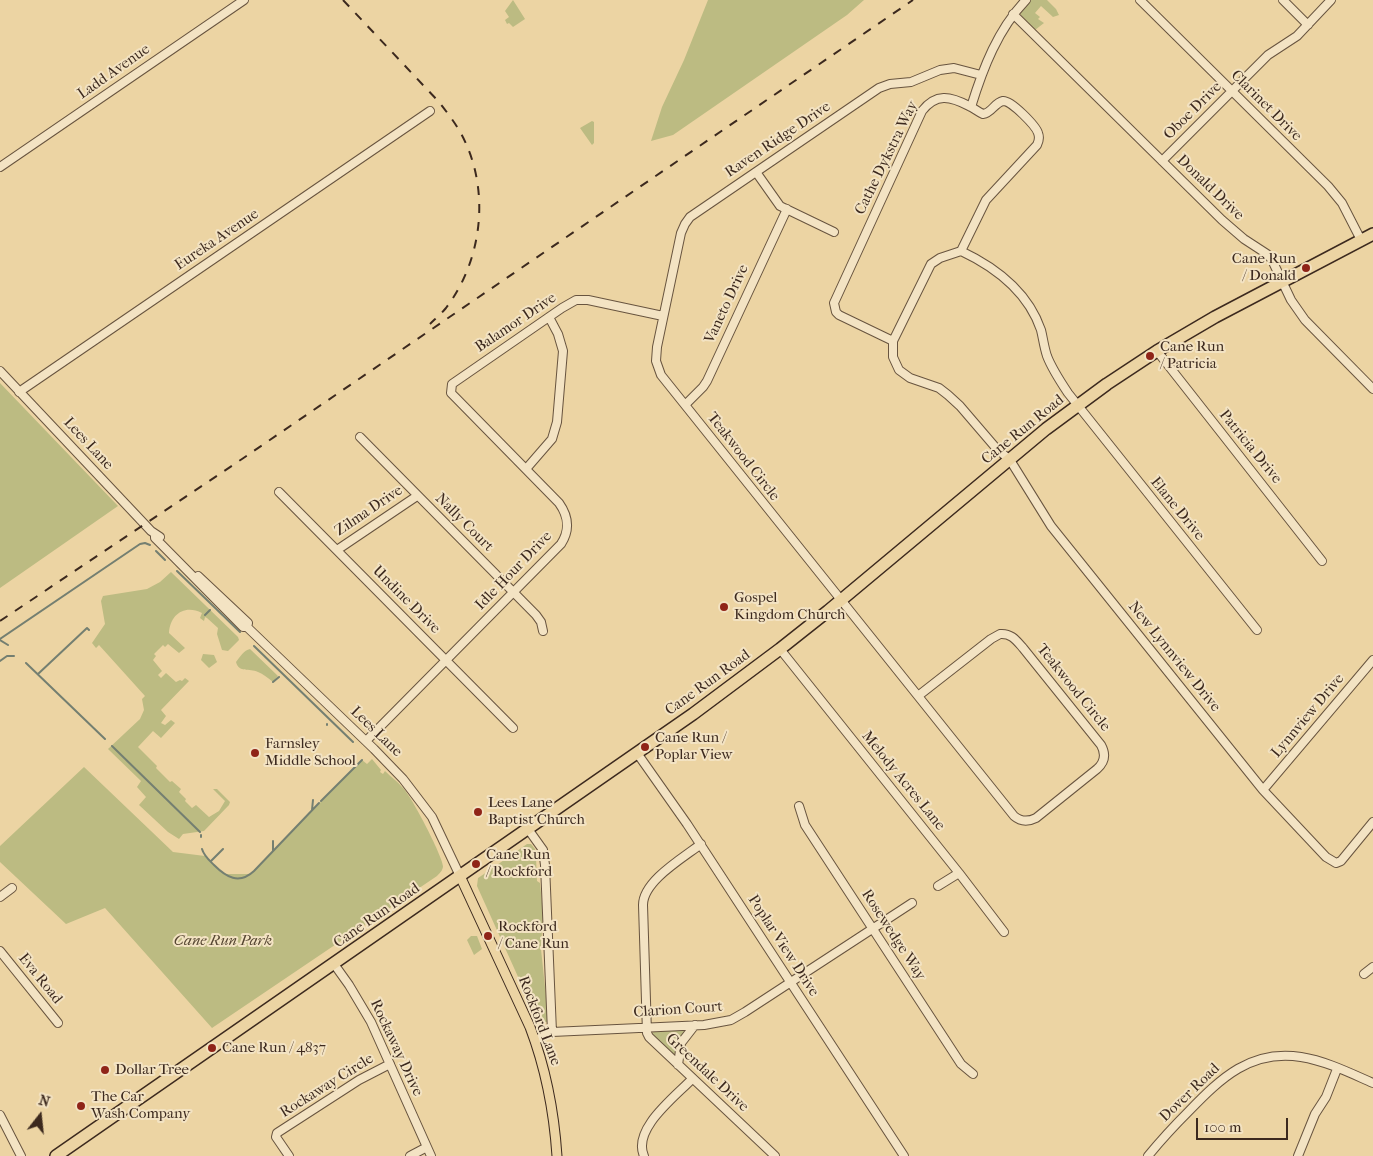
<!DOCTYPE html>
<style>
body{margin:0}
#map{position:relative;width:1373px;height:1156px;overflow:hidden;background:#ecd4a3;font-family:"IM FELL French Canon",serif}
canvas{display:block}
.north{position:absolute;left:15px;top:1091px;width:50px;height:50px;-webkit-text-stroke:4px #f3e3c3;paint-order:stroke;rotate:16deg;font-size:14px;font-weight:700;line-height:20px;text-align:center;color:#3c291e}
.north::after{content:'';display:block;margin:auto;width:18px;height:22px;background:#3c291e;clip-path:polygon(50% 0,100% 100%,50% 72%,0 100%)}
.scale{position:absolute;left:1196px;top:1118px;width:92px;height:22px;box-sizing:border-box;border:2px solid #3c291e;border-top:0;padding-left:6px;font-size:15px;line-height:18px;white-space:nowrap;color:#3c291e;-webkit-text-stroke:4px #f3e3c3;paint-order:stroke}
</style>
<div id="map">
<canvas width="1373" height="1156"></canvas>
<div class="north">N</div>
<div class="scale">100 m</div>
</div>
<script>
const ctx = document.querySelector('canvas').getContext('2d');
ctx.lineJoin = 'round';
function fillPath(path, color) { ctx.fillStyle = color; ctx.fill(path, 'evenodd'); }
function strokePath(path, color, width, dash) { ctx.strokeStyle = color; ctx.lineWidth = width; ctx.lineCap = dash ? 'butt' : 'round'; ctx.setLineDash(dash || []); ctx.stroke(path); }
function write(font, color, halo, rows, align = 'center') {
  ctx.font = font + ' "IM FELL French Canon",serif'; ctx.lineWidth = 4; ctx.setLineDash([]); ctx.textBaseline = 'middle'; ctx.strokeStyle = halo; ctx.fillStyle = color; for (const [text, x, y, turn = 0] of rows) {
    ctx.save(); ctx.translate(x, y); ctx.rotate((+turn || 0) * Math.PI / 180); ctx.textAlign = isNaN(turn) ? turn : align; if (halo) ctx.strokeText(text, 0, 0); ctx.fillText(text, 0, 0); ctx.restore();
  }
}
fillPath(new Path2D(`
 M 513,0 L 525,19 L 513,27 L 509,23 L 507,24 L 505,20 L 509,17 L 505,11 Z
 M 708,0 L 864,0 L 847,15 L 673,135 L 651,141 L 662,107 L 684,60 Z
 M 1029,0 L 1047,0 L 1056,9 L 1059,15 L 1053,17 L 1041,6 L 1035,13 L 1040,17 L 1038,19 L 1044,23 L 1035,30 L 1021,15 L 1020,12 Z
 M 592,121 L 594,122 L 594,143 L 592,145 L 580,128 Z
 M 0,383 L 118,506 L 0,588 Z
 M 171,572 L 238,637 L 239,640 L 228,651 L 222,650 L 217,634 L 218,628 L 207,618 L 205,617 L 204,621 L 200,618 L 202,613 C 185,604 170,614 169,633 L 185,648 L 179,653 L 168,644 L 165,647 L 163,645 L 154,654 L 156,656 L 153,660 L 162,671 L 158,675 L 161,678 L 166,673 L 176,682 L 180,680 L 182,681 L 185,678 L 189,681 L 161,710 L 166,716 L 161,723 L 165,725 L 171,720 L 175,723 L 161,738 L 153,731 L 138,747 L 157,766 L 156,768 L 170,782 L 172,781 L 181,789 L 179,792 L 186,799 L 185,801 L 192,808 L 196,805 L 209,817 L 219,811 L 225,801 L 213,789 L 217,789 L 230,802 L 229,805 L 204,831 L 183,834 L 179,839 L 168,832 L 139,805 L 146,797 L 137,787 L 141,781 L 108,749 L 140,719 L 144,710 L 142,699 L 145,696 L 99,645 L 96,648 L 92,643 L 105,624 L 101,601 L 103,596 L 147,589 L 160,582 Z
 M 250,649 L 278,676 L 273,682 C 268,678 263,674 258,672 C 249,668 239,673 236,662 C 240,657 244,650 250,649 Z
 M 203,654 L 214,655 L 217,662 L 209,668 L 201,660 Z
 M 372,759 L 381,770 L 380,772 L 383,774 L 385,771 C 391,777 397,781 402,787 C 410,793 443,857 443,866 C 443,870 440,873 437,876 L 212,1028 L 105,908 L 66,924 L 0,862 L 0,846 L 84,767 L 173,852 L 205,856 L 224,874 L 250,874 L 362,760 L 367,764 Z
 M 527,844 L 531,844 L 535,849 L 536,857 L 537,881 L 540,883 L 543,913 L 541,949 L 548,1016 L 547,1022 L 539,1022 L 538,1021 L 477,886 L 478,878 L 484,874 Z
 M 471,936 L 477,936 L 482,949 L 474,955 L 467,940 Z
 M 684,1028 L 685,1031 L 678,1041 L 674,1056 C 666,1049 653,1040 652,1030 Z`), '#bcbb82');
strokePath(new Path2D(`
 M 156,551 L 165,560
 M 177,571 L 240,632
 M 205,615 L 210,610
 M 0,639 L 140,544 L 145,543 L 150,545
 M 0,640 L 8,645
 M 254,646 L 353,742
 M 0,661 L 7,656 L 14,656
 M 26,663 L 105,739
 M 38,674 L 87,628 L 89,630
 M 273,682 L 279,677
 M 327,725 L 327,724
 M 112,746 L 200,832
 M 321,801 L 362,760
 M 312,810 L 313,800
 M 201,835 L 201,837
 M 202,849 C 204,856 209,860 214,865 C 226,877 239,885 254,871 L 319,803
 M 273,851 L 273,841
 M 211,861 L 223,849`), '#747f71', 2);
const minor = new Path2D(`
 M 1140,0 L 1328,186 L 1342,203 L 1361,240
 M 1283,0 L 1308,25
 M 1013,14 L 1222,220 L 1244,239 L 1267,254 L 1272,260 L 1291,300 L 1305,320 L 1373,389
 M 971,107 C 983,68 998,29 1026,0
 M 1162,161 L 1268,55 L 1297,36 L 1331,0
 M 0,167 L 244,0
 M 756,172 L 780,206 L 834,232
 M 961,251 C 995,267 1028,292 1041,330 C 1043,338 1044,347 1047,356 C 1052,369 1060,381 1068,393 L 1257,630
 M 893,341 L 839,315 L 836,312 L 834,303 L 922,111 C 936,93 950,96 969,106 C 974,108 978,112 983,114 C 992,113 994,103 1003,101 C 1011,100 1036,126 1038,133 C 1040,138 1039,141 1037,145 L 986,200 L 961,251 L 940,258 L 931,264 L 893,341 L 893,357 L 899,370 L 910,378 L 939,388 L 948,395 L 960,406 L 996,448 L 1010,460 L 1051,526 L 1263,790 L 1326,857 L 1336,863 L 1341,861 L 1373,822
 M 1157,351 L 1322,561
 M 0,371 L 151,531 L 160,537
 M 19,392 L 430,111
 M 685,405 L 703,387 L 707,381 L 787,209
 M 360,437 L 536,615 L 541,622 L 543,631
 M 526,469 L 552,439 L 557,422 L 563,351 L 558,334 L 549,317
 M 279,492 L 513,728
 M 155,535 L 155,538 L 162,545 L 243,627 L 247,627 L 374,749 L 403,779 L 432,817 L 460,876
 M 337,550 L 417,496
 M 198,576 L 248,623 L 247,627
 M 1000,634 C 1011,633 1016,640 1023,648 L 1101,745 C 1106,754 1105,762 1097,769 L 1036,818 C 1028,822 1021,822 1014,816 L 918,696 L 991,639 Z
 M 780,649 L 959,873 L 1004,932
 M 918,696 L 661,375 L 656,361 L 657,347 L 681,233 L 685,224 L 690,217 L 879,88 L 890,84 L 911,82 L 940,70 L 954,68 L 981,75
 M 366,741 L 561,544 C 570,530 569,517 559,503 L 456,398 L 451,393 L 452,384 L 562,308 L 576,300 L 588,300 L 663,316
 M 637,753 L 687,824 L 904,1156
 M 1263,790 L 1373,660
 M 799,806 L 805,825 L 961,1064 L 973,1074
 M 528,829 L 543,850 L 545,865 L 552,1032
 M 701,844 C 683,858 643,881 643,905 L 647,1033 L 649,1037 L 775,1156
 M 938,886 L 959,873
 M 0,897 L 12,888
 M 0,951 L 58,1023
 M 334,964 L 349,985 L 371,1022 L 431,1156
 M 1364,974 L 1373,967
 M 535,1041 L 548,1033 L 552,1032 L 704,1025 L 731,1020 L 745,1012 L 912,903
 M 678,1065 L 681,1043 L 695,1025
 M 0,1115 L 21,1156
 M 289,1156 L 276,1137 L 277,1133 L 359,1080 L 390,1064
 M 410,1156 L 427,1147
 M 644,1156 C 632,1129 675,1097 692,1079
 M 1148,1156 C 1161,1140 1175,1125 1189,1111 C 1221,1078 1251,1049 1301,1057 C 1326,1061 1350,1073 1373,1083
 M 1298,1156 L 1315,1114 L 1326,1097 L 1337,1069`);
const major = new Path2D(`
 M 460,876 L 530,1027 C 546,1069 554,1111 557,1156`);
const highway = new Path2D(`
 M 56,1156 L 693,714 L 780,649 L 828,611 L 1046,429 L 1107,384 L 1157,351 L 1215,317 L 1373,234`);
strokePath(minor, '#68543f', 10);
strokePath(major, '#3c291e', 11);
strokePath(highway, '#3c291e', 14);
strokePath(minor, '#f3e3c3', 8);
strokePath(major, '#ecd4a3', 9);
strokePath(highway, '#ecd4a3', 11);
strokePath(new Path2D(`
 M 343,0 L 439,102 C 446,111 453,120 459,130 C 491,185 484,258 446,308 C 441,314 435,319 430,324
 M 0,621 L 242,459 L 913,0`), '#3c291e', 2, [9, 9]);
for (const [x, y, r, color] of [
 [1306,268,5,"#8f2418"],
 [1150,356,5,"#8f2418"],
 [724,607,5,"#8f2418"],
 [645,747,5,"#8f2418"],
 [255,753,5,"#8f2418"],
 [478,812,5,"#8f2418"],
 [476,864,5,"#8f2418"],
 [488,936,5,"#8f2418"],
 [212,1048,5,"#8f2418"],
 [105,1070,5,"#8f2418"],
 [81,1106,5,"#8f2418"]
]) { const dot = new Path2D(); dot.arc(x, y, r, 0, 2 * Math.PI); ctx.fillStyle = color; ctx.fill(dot); strokePath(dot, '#f3e3c3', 2); }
write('15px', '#3c291e', '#f3e3c3', [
 ["Ladd Avenue",114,72,-35],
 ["Clarinet Drive",1266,106,45],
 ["Oboe Drive",1193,111,-45],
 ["Raven Ridge Drive",778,140,-34],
 ["Cathe Dykstra Way",887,158,-64],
 ["Donald Drive",1210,188,44],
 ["Eureka Avenue",217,240,-34],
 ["Vaneto Drive",727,304,-65],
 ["Balamor Drive",516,323,-34],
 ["Cane Run Road",1023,430,-39],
 ["Lees Lane",88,444,47],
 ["Patricia Drive",1250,447,51],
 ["Teakwood Circle",743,457,52],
 ["Elane Drive",1177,509,51],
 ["Zilma Drive",369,511,-34],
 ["Nally Court",464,523,45],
 ["Idle Hour Drive",514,571,-46],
 ["Undine Drive",406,600,45],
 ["New Lynnview Drive",1174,657,51],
 ["Cane Run Road",708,683,-36],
 ["Teakwood Circle",1073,688,51],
 ["Lynnview Drive",1308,716,-50],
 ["Lees Lane",376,732,44],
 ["Melody Acres Lane",903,781,51],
 ["Cane Run Road",377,916,-35],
 ["Rosewedge Way",893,935,57],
 ["Poplar View Drive",783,946,57],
 ["Eva Road",40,979,51],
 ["Clarion Court",678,1010,-4],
 ["Rockford Lane",539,1021,69],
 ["Rockaway Drive",396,1048,65],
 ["Greendale Drive",707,1073,43],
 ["Rockaway Circle",327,1086,-32],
 ["Dover Road",1190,1093,-44]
]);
write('15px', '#3c291e', '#f3e3c3', [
 ["Cane Run",1296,259,"right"],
 ["/ Donald",1296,276,"right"],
 ["Cane Run",1160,347],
 ["/ Patricia",1160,364],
 ["Gospel",734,598],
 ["Kingdom Church",734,615],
 ["Cane Run /",655,738],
 ["Poplar View",655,755],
 ["Farnsley",265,744],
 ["Middle School",265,761],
 ["Lees Lane",488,803],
 ["Baptist Church",488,820],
 ["Cane Run",486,855],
 ["/ Rockford",486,872],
 ["Rockford",498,927],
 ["/ Cane Run",498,944],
 ["Cane Run / 4837",222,1048],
 ["Dollar Tree",115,1070],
 ["The Car",91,1097],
 ["Wash Company",91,1114]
], 'left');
write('italic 15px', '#564632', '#f3e3c3', [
 ["Cane Run Park",223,941]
]);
</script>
